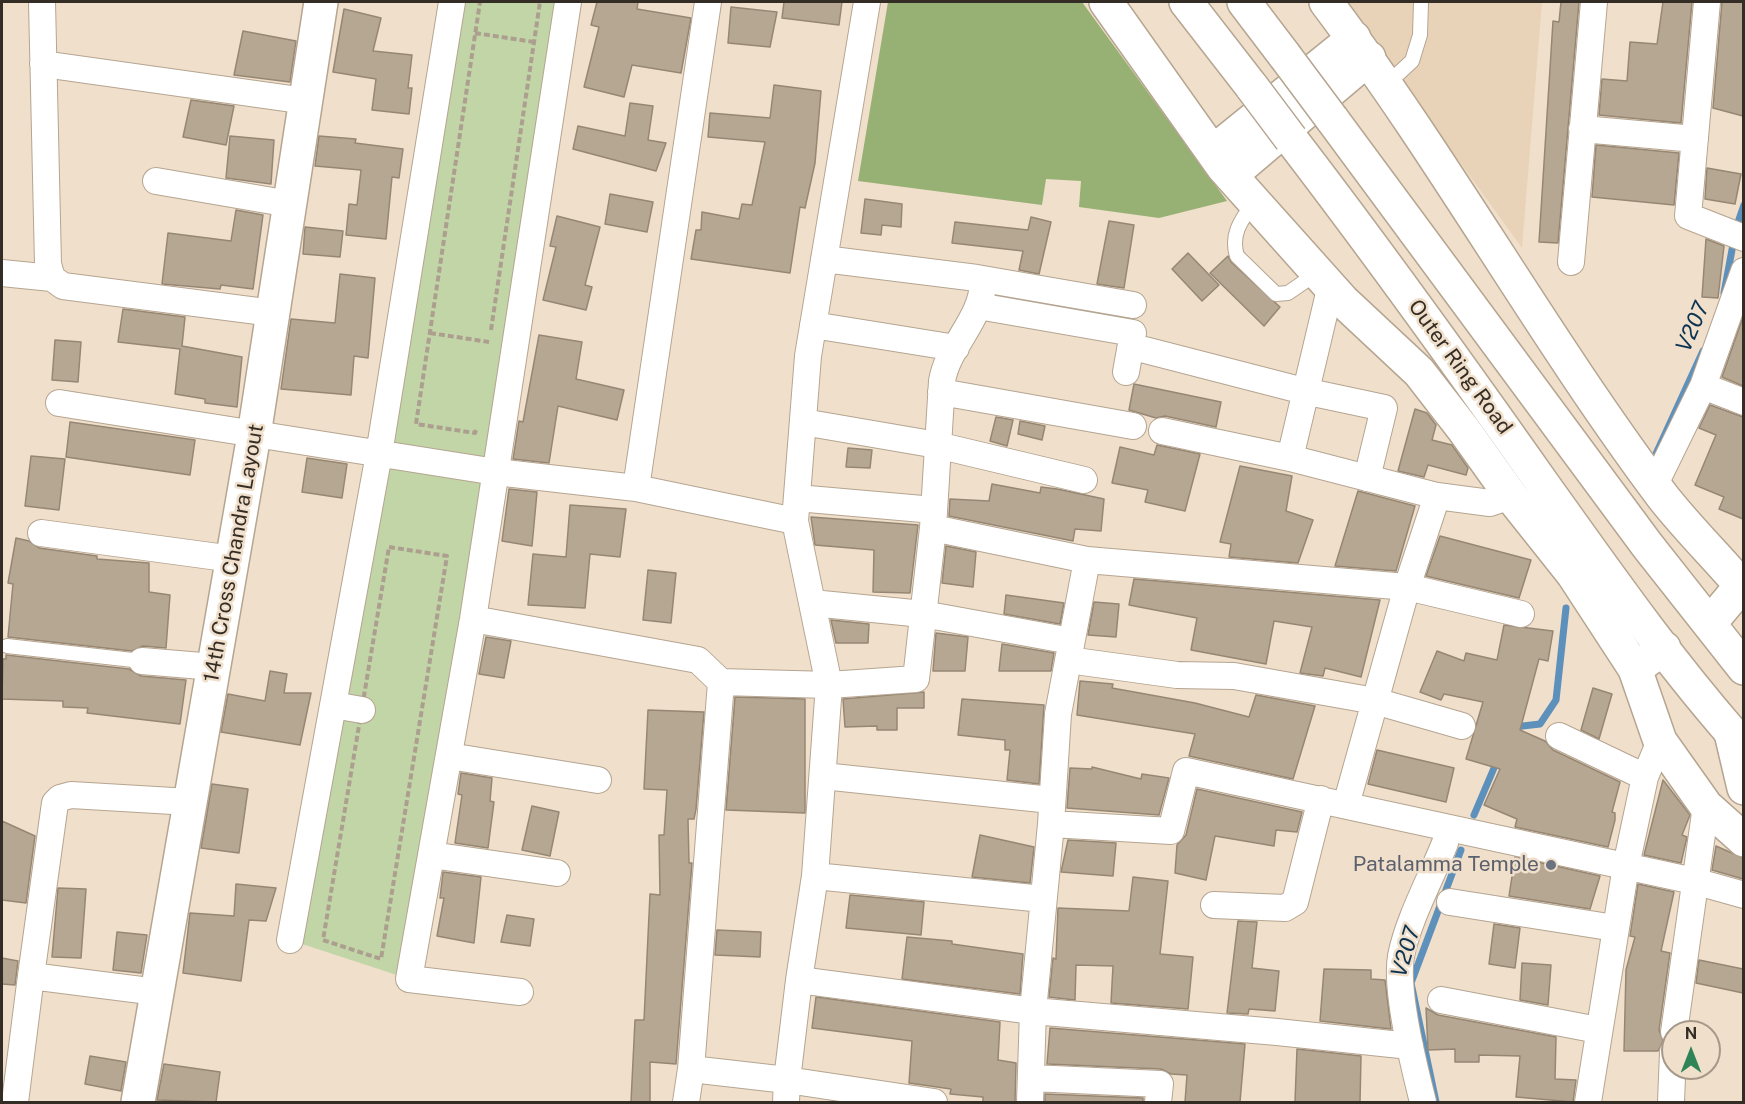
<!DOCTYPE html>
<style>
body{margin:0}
#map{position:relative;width:1745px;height:1104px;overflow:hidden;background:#f0dfca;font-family:"Public Sans",sans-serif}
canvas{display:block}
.frame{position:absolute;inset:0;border:3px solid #342d25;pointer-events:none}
.north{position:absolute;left:1661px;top:1020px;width:60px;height:60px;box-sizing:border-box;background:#f0dfca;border:2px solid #a59888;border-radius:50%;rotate:0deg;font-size:16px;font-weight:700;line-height:24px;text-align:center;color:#342d25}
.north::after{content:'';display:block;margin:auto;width:21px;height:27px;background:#2f8457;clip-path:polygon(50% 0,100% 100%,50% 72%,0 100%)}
</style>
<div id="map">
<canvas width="1745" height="1104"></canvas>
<div class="frame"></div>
<div class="north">N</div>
</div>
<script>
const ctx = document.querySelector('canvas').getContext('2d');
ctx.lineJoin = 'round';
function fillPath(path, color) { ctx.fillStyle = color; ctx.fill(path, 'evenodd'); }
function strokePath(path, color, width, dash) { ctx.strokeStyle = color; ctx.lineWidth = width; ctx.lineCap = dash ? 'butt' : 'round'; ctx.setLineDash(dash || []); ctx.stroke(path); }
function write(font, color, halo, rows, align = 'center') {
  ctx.font = font + ' "Public Sans",sans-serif'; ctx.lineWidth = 5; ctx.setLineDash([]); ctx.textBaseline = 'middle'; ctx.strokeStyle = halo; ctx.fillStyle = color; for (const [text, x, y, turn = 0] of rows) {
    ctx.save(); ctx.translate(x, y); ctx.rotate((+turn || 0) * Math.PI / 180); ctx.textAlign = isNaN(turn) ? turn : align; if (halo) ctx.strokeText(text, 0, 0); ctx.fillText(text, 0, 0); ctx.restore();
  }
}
fillPath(new Path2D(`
 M 1344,2 L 1542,2 L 1522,248 Z`), '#e8d3b8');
fillPath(new Path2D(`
 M 452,2 L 568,2 L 409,979 L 290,940 Z`), '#c1d5a7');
fillPath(new Path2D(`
 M 888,2 L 1082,2 L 1227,201 L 1159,218 L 1079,207 L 1081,181 L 1046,179 L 1042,205 L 858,181 Z`), '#97b074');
strokePath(new Path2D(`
 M 1736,228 L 1744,205
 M 1724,293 L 1734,239
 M 1655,456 L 1703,351
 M 1514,727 L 1540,724 L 1556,700 L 1566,608
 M 1474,815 L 1497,761
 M 1436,1102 L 1411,983 L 1461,850`), '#5e90bc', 7);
const building = new Path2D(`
 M 597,2 L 638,2 L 637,9 L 691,18 L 681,73 L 632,65 L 624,97 L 584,87 L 599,27 L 591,25 Z
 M 784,2 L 842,2 L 839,25 L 782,18 Z
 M 1561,2 L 1579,2 L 1558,243 L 1539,242 L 1553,21 L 1559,22 Z
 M 1663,2 L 1692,2 L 1681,123 L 1599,115 L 1602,79 L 1627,81 L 1630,42 L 1657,44 Z
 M 1722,2 L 1743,2 L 1743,116 L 1713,108 Z
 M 731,7 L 777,12 L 770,47 L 728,43 Z
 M 344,9 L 381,18 L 373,51 L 412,55 L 408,88 L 412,88 L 409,114 L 372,110 L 376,79 L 333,72 Z
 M 243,31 L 296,41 L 290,82 L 234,75 Z
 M 774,85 L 821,91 L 815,163 L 805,208 L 800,207 L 790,273 L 691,259 L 696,230 L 701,230 L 702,212 L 739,219 L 742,204 L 752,205 L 765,142 L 708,137 L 710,113 L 770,118 Z
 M 191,100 L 234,106 L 226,145 L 183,137 Z
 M 630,103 L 653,106 L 648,140 L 666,143 L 656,171 L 573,149 L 578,126 L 625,136 Z
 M 230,136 L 274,140 L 271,184 L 226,178 Z
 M 319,136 L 356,139 L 355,143 L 403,149 L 399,178 L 392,177 L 386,239 L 346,235 L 349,204 L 357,205 L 361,170 L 315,166 Z
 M 1596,145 L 1679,153 L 1674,205 L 1592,197 Z
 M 1707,168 L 1741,174 L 1735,204 L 1705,199 Z
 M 610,194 L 653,202 L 647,232 L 605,224 Z
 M 865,199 L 902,204 L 901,227 L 882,225 L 881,235 L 861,233 Z
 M 236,210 L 263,215 L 253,289 L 221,285 L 220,289 L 162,284 L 168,233 L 231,241 Z
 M 557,216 L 600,227 L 585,285 L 592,287 L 586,310 L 543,300 L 556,247 L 550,246 Z
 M 1031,217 L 1051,222 L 1039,274 L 1019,270 L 1023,251 L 952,243 L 955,222 L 1028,230 Z
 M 1109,221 L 1134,225 L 1124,288 L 1097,284 Z
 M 305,227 L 343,231 L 340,257 L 303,254 Z
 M 1706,239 L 1724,246 L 1718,298 L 1702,297 Z
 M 1188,253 L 1219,285 L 1202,301 L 1172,269 Z
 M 1228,256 L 1231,262 L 1280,307 L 1264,326 L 1210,273 Z
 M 340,274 L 375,278 L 368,358 L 354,356 L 351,395 L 281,389 L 291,319 L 335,323 Z
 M 123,309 L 185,317 L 182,346 L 242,357 L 237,407 L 205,403 L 205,399 L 175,394 L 180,349 L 118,342 Z
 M 1743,317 L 1743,386 L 1722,377 Z
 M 539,335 L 582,342 L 576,379 L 624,390 L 617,420 L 558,406 L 549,463 L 513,459 L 519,421 L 523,422 Z
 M 55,340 L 81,342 L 78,382 L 52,380 Z
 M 1134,384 L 1221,402 L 1216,427 L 1165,416 L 1156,418 L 1129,410 Z
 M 1710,405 L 1743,417 L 1743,519 L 1719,509 L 1724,497 L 1695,485 L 1716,435 L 1699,428 Z
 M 1415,409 L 1427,413 L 1436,425 L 1432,440 L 1452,445 L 1468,468 L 1466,475 L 1428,465 L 1424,477 L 1398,471 Z
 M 996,417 L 1013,420 L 1007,446 L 990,441 Z
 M 1020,421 L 1045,426 L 1042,440 L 1018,434 Z
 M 70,422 L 195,440 L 190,475 L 66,457 Z
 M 1157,445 L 1200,454 L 1185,511 L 1145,502 L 1148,490 L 1112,483 L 1120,447 L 1154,455 Z
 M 848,448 L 872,450 L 870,468 L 846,467 Z
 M 31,456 L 65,459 L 59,510 L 25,506 Z
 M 307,458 L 347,464 L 342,498 L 302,492 Z
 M 1240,466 L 1292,476 L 1286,511 L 1313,520 L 1298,563 L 1229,557 L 1231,544 L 1220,542 Z
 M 992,484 L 1040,493 L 1041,487 L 1057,489 L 1104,499 L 1101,531 L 1075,529 L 1073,541 L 949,516 L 950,499 L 989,501 Z
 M 509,489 L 537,492 L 532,546 L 502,541 Z
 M 1358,491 L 1415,506 L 1396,571 L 1335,566 Z
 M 570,505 L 626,509 L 620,557 L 590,554 L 585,608 L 528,605 L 533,554 L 566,557 Z
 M 811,517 L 918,525 L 910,593 L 873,592 L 874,550 L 815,545 Z
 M 1440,536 L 1531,560 L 1519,598 L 1426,576 Z
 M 16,538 L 29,541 L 39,548 L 97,556 L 97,559 L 149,563 L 149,592 L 170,595 L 166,648 L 143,646 L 132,651 L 8,637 L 13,584 L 8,583 Z
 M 946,546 L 976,552 L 973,587 L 942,583 Z
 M 648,570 L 676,573 L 671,623 L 643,620 Z
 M 1134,579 L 1380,600 L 1361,677 L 1325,668 L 1323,676 L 1300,673 L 1312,627 L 1274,621 L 1266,664 L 1191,650 L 1197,618 L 1129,605 Z
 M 1006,595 L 1064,603 L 1060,624 L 1004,614 Z
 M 1094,602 L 1119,604 L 1116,637 L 1088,635 Z
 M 831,620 L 869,624 L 868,643 L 836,643 Z
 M 1504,625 L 1553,631 L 1548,661 L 1539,659 L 1520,730 L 1545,741 L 1553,750 L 1620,782 L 1612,812 L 1615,813 L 1615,820 L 1608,847 L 1515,827 L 1517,819 L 1484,805 L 1500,769 L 1466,759 L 1483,702 L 1444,694 L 1441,700 L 1420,692 L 1437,651 L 1464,661 L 1466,653 L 1497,660 Z
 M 936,633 L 968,637 L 965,671 L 933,671 Z
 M 486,637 L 511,641 L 504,678 L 479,674 Z
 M 1002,644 L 1054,653 L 1051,671 L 999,671 Z
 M 6,655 L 129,669 L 141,676 L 186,680 L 180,724 L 87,713 L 88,708 L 63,707 L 63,701 L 2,699 L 3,659 L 6,659 Z
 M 270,671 L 287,674 L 284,693 L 311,693 L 300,745 L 221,732 L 228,694 L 265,701 Z
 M 1080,681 L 1113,684 L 1112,688 L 1195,703 L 1249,717 L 1256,695 L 1315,706 L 1293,779 L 1189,756 L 1195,734 L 1077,715 Z
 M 1593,688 L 1612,694 L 1599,739 L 1581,730 Z
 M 924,692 L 924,708 L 897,708 L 897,730 L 877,730 L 877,726 L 845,727 L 843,699 Z
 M 735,697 L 805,699 L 805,813 L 726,810 Z
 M 962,699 L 1044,705 L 1039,784 L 1007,780 L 1010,750 L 1005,750 L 1005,740 L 958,735 Z
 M 648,710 L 704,712 L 696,809 L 694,819 L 688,819 L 689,863 L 692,863 L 676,1064 L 650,1062 L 650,1102 L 631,1102 L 635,1020 L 644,1020 L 650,894 L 660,895 L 659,835 L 664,835 L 667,790 L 644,789 Z
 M 1377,750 L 1454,768 L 1446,802 L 1368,784 Z
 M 1092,767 L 1141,779 L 1142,774 L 1169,778 L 1159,815 L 1067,808 L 1070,768 L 1092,769 Z
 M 461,773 L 492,778 L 490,801 L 494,802 L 488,848 L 455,843 L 462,795 L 458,794 Z
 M 1663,780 L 1690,815 L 1682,835 L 1687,837 L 1681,863 L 1644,855 Z
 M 212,784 L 248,789 L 239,853 L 201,848 Z
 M 1197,789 L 1302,812 L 1297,832 L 1276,830 L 1274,846 L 1215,836 L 1206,880 L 1175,873 L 1177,845 L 1186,835 Z
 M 532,806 L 559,812 L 550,856 L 522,850 Z
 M 2,821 L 35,836 L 26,903 L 2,900 Z
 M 980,835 L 1034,847 L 1030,883 L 972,877 Z
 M 1068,840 L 1116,843 L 1113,876 L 1061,872 Z
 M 1716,846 L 1743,858 L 1743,879 L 1712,870 Z
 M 1515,857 L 1600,876 L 1590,909 L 1509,896 Z
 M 443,872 L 481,877 L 474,943 L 437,936 L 444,898 L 440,898 Z
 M 1133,877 L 1168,881 L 1160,954 L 1193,957 L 1188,1009 L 1111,1003 L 1113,966 L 1076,965 L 1075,1000 L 1049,997 L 1053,958 L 1056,959 L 1058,908 L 1129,911 Z
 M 236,884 L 276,888 L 266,921 L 249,920 L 241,981 L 183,973 L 190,913 L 234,916 Z
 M 1638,884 L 1674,892 L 1661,951 L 1670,953 L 1659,1030 L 1663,1041 L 1658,1051 L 1624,1051 L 1626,970 L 1635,937 L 1630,936 Z
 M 58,888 L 86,889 L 81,958 L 52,957 Z
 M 850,895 L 924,902 L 921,935 L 846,928 Z
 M 507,915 L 534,919 L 530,946 L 501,942 Z
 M 1238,921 L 1257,922 L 1252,968 L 1279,971 L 1275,1011 L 1249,1009 L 1248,1014 L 1227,1013 Z
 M 1494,924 L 1520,928 L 1515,968 L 1489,964 Z
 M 717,930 L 761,932 L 760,957 L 715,955 Z
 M 117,932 L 147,935 L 141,973 L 113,970 Z
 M 907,937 L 952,941 L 952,944 L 1023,954 L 1020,994 L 902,979 Z
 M 2,958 L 18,961 L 15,985 L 2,984 Z
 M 1699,960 L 1743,969 L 1743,993 L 1696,983 Z
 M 1522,963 L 1551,965 L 1548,1005 L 1520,1000 Z
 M 1324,969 L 1371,970 L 1371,979 L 1385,980 L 1391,1029 L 1320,1021 Z
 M 816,997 L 1000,1022 L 998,1060 L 1016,1063 L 1015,1102 L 983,1102 L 983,1097 L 950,1094 L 951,1089 L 909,1083 L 912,1041 L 812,1028 Z
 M 1426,1008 L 1438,1015 L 1556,1037 L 1555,1079 L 1576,1080 L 1573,1102 L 1516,1097 L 1520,1056 L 1479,1055 L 1479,1062 L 1455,1062 L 1455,1049 L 1428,1050 Z
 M 1050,1028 L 1245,1044 L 1240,1102 L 1185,1102 L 1187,1075 L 1171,1074 L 1161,1069 L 1047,1064 Z
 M 1297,1049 L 1361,1056 L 1360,1102 L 1295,1102 Z
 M 90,1056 L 126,1062 L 121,1091 L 85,1084 Z
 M 164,1064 L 220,1072 L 216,1102 L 157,1100 Z
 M 1045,1094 L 1143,1098 L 1143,1102 L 1045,1102 Z`);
fillPath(building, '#b6a793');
strokePath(building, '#968774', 1.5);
const lane = new Path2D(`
 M 1387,84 L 1412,61 L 1420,35 L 1421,2
 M 1254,202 C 1242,219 1230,234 1237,256 L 1276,294 L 1288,293 L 1317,273
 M 7,646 L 142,661`);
const street = new Path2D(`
 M 42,2 L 48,264 L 52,278 L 63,286 L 273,313
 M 867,2 L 808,356 L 795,521 L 829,685 L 815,876 L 1043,899
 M 1707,2 L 1688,216 L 1744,238
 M 43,64 L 306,101
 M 1582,129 L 1695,139
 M 156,181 L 290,204
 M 824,259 L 977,278 L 1133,305
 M 1571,262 L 1594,2
 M 2,273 L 52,278
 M 978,306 L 1133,333 L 1126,372
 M 813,325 L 956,348
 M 1145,350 L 1304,391 L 1384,408 L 1367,478
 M 1703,386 L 1744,402
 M 941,392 L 1133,426
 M 59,403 L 496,472 L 636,488 L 795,521
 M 803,422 L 937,445 L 1084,480
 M 1162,431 L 1290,458 L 1437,496 L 1407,587 L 1521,614
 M 1290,458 L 1331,285
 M 1655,484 L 1703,386 L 1744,271
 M 636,488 L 708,2
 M 1437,496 L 1490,503 L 1511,496
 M 797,498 L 934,510
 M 933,528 L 1087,560 L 1407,587 L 1346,805
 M 41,533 L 233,559
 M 812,603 L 923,614 L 1071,641
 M 473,619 L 698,660 L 721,682 L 691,1069
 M 1068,660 L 1177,675 L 1234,676 L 1375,701 L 1462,726
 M 142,661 L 214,667
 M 721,682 L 829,685 L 916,679 L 933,528 L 942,381 C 948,345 983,319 983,281
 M 333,705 L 362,710
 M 1559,736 L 1645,777
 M 449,756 L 598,780
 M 823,776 L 1051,800
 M 1051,824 L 1058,714 L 1087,560
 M 431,855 L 557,873
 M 1450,902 L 1615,928
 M 1214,905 L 1285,908 L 1295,902 L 1321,799
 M 290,940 L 379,454 L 452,2
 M 31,976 L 55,803 L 60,798 L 71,795 L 190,802
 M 799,980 L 1033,1011 L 1277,1032 L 1410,1046
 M 520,992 L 409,979 L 473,619 L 568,2
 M 1441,1000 L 1598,1030
 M 1674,1032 L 1706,806
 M 1032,1078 L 1160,1084 L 1158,1102
 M 15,1102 L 31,976 L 157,992
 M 686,1102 L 691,1069 L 787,1080 L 799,980 L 815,876
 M 786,1102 L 787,1080 L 934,1102
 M 1030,1102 L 1033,1011 L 1051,824 L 1171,831 L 1186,771 L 1694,881 L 1744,895
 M 1423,1102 C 1414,1066 1395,991 1401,956 C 1408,920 1431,878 1445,843
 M 1588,1102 L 1626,866 L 1645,777 L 1660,741
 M 1671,1102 L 1673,1052`);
const secondary = new Path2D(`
 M 1106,2 L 1223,167 L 1343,301 L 1419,372 L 1464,430 L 1511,496 L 1573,574 L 1635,669 L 1660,741 L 1706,806 L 1744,840
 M 1326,2 C 1446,161 1543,337 1663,497 C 1688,529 1718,558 1744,589
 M 1213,152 L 1354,38
 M 1231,175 L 1369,58
 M 1731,733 L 1744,788
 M 138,1102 L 254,435 L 321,2`);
const highway = new Path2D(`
 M 1186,2 L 1252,87
 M 1244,2 L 1285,56
 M 1332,119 L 1647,545 L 1744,668
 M 1291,139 C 1377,251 1459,365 1540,480 C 1605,571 1669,663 1744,747
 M 1710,623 L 1741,586
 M 1635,669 L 1664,648`);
strokePath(lane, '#b5a591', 16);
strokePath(street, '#b5a591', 28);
strokePath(secondary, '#b5a591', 36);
strokePath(highway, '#b5a591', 36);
strokePath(new Path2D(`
 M 475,33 L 534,42
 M 491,330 L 540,2
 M 430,333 L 489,342
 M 476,430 L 475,433 L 416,424 L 480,2
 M 389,547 L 447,556 L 381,959 L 323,940 Z`), '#ad9f8f', 4, [6, 3]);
strokePath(lane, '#fff', 14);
strokePath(street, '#fff', 26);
strokePath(secondary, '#fff', 33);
strokePath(highway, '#fff', 33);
const highwayBridge = new Path2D(`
 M 1285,56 L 1332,119
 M 1252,87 L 1291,139`);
strokePath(highwayBridge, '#b5a591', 36, []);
strokePath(highwayBridge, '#fff', 33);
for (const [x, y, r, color] of [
 [1551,865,6,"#6b7280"]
]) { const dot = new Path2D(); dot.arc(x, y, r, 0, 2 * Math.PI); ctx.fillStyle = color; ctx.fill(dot); strokePath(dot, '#f0dfca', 2); }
write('21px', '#342d25', '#f0dfca', [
 ["Outer Ring Road",1460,367,54],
 ["14th Cross Chandra Layout",234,553,-80]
]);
write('21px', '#5b616d', '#f0dfca', [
 ["Patalamma Temple",1539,865]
], 'right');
write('italic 22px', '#0c3352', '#f0dfca', [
 ["V207",1693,327,-67],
 ["V207",1406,952,-73]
]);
</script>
